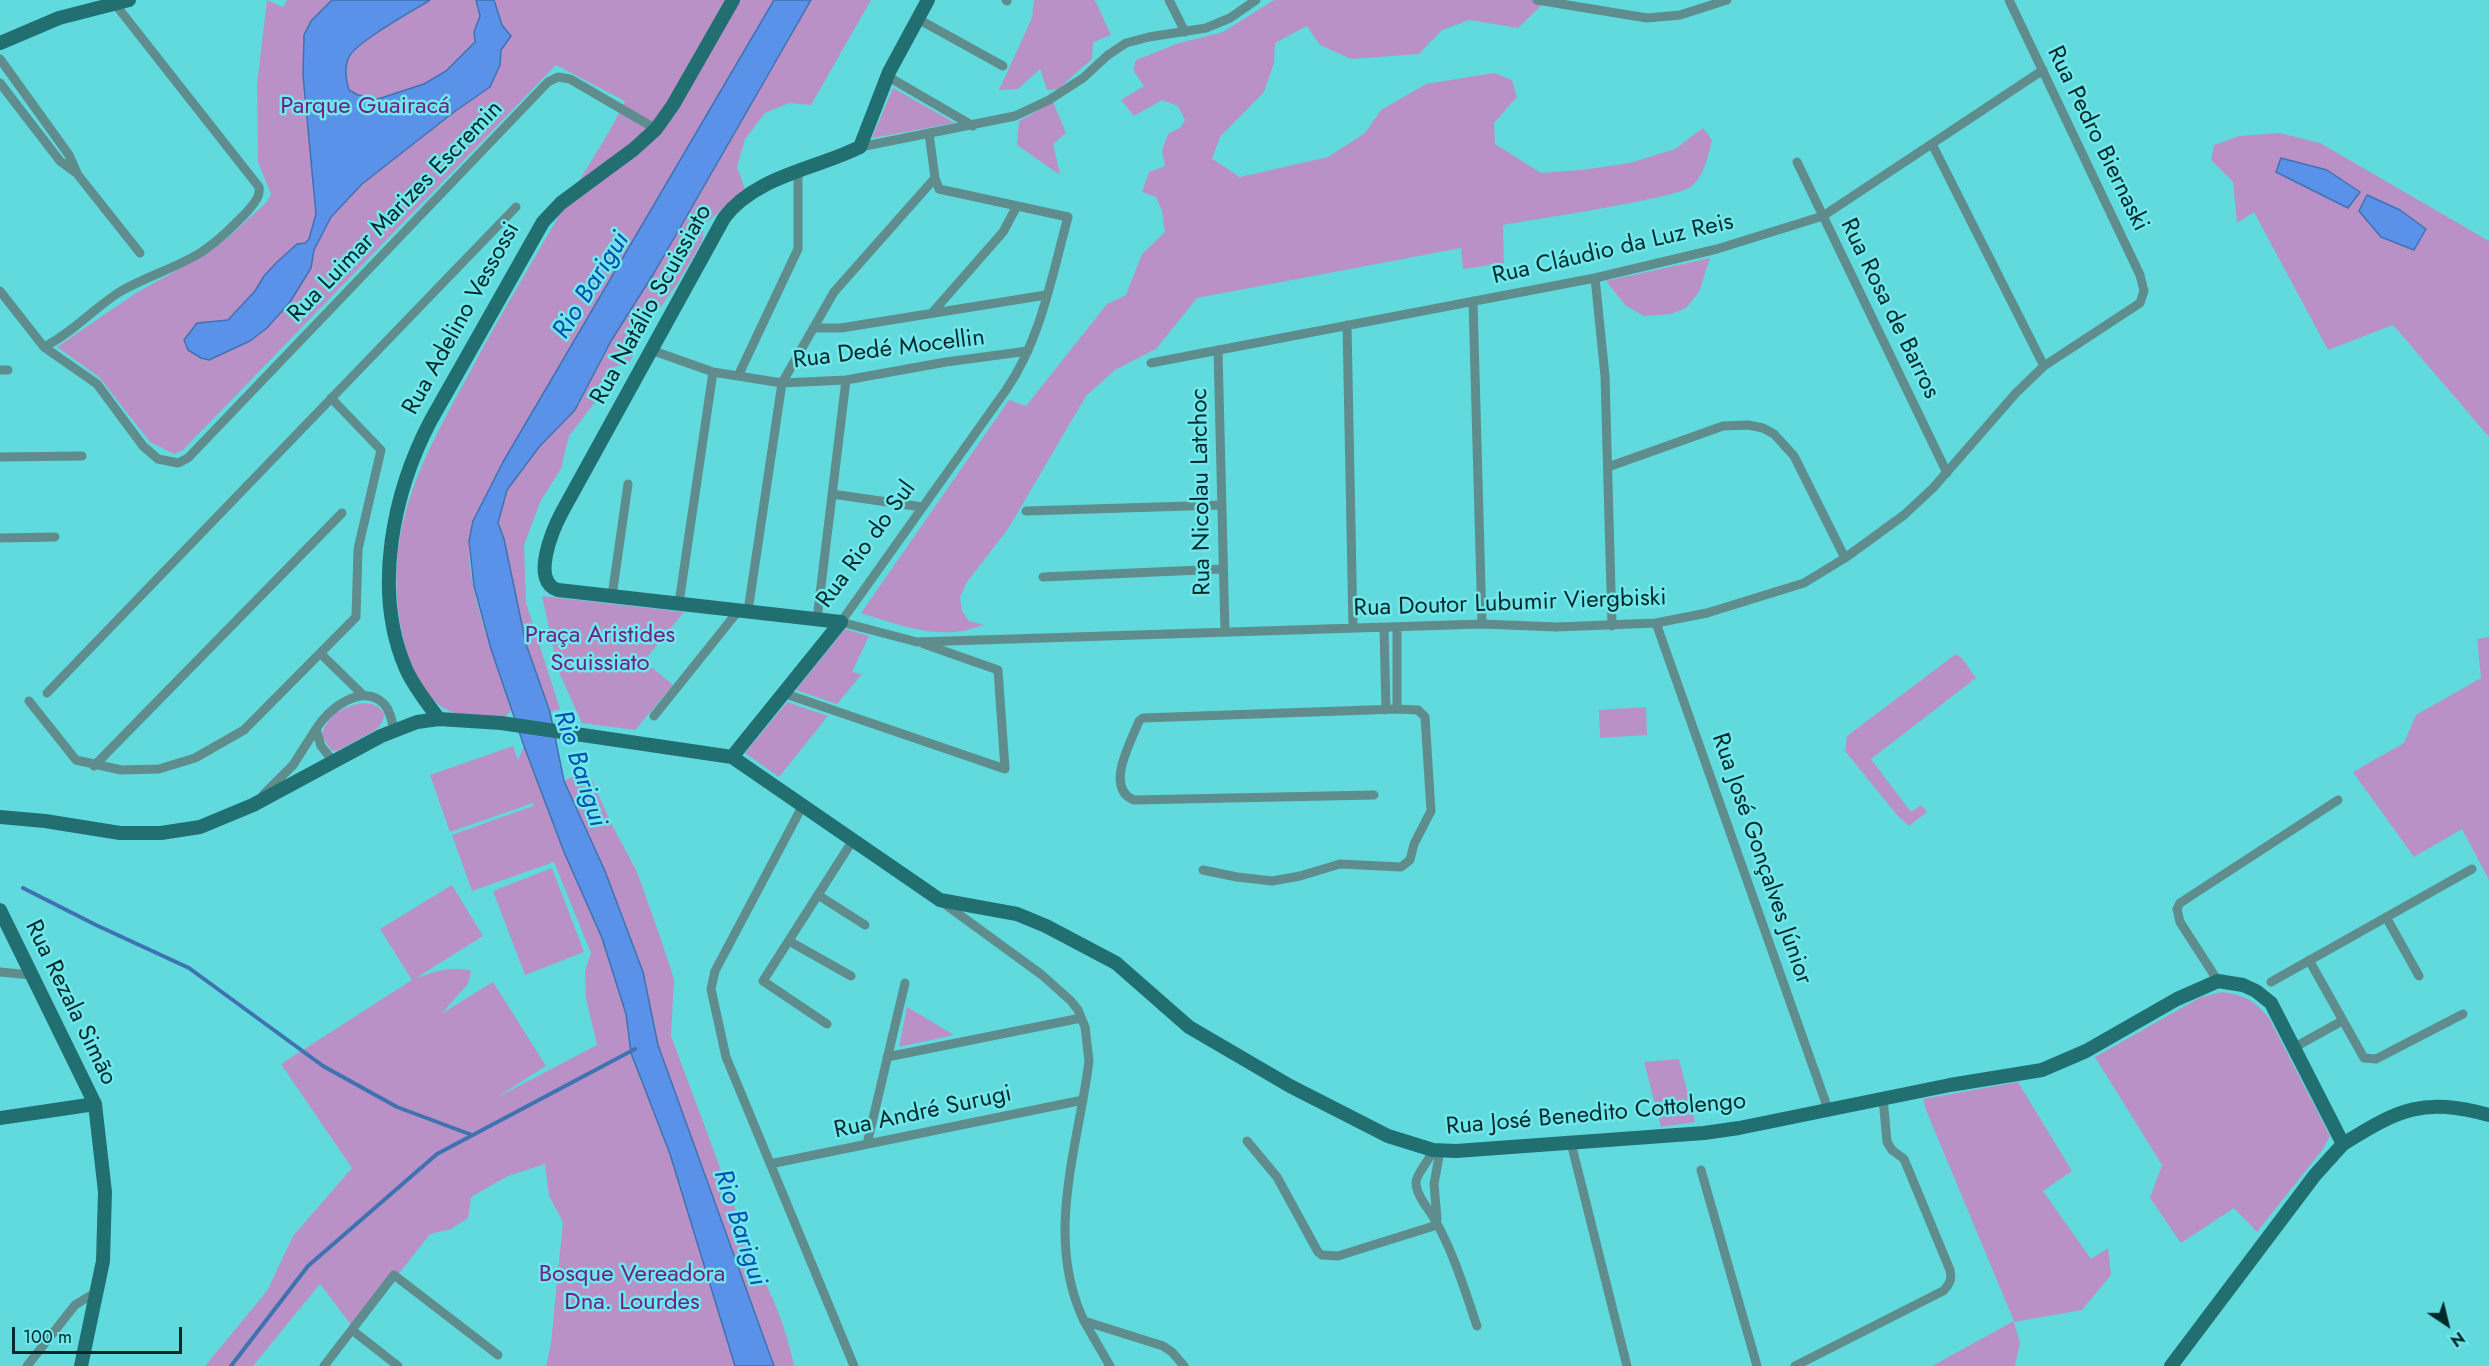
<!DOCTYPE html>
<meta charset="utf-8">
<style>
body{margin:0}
#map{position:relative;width:2489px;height:1366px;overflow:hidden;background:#61dade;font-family:Jost,sans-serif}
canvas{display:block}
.north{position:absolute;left:2417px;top:1294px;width:60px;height:60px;-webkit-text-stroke:4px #6fe7eb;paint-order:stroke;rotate:145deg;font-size:16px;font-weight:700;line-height:24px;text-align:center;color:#01292b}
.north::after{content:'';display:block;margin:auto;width:21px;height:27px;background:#01292b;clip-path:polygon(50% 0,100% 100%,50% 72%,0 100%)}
.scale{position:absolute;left:12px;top:1327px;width:170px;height:27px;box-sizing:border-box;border:3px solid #01292b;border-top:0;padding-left:8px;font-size:18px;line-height:21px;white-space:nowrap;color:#01292b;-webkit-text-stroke:4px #6fe7eb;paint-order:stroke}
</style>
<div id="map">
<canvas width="2489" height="1366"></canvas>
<div class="north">N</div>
<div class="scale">100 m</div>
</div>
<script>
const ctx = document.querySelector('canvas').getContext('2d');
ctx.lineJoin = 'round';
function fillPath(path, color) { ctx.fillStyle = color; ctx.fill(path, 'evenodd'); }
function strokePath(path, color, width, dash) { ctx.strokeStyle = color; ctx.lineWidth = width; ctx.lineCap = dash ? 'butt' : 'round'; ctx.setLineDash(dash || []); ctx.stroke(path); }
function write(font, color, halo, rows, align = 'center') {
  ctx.font = font + ' Jost,sans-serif'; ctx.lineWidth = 5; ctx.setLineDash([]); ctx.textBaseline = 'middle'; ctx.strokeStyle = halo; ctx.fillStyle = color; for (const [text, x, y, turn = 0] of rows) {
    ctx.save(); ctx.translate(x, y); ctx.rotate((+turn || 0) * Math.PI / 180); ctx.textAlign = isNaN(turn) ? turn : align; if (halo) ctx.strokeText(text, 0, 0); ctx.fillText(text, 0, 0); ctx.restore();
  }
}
fillPath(new Path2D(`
 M 267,0 L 283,7 L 287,0 L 774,0 L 503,462 C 496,478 470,530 469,543 C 467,591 496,663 513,708 L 505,717 C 489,716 470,717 455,713 C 425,705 409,664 403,637 C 380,532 422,460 470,372 C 504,308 542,246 578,183 C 594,156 612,129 625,101 L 556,65 L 183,450 L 174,454 L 150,442 L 99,377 L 57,347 L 136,293 L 208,253 L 225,240 L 267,202 L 271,194 L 258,162 L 257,84 Z
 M 811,0 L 871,0 L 811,105 L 789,103 L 765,113 L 745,139 L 737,167 L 745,189 L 704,225 L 702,242 L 677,284 L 660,308 L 652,312 L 634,341 L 636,350 L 629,363 L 614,367 L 599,386 L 596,401 L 569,436 L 561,469 L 541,500 L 524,545 L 526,603 L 560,709 L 550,712 L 526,644 L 504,539 L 498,523 L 507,490 L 539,447 L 575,410 L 611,341 L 654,273 Z
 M 1034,0 L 1095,0 L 1111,35 L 1093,42 L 1092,59 L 1058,89 L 1047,90 L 1040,69 L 1018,89 L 999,90 L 1032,18 Z
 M 1274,0 L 1547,0 L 1518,28 L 1469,20 L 1442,30 L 1419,54 L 1351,59 L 1320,45 L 1307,26 L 1275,43 L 1274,63 L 1264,92 L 1220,137 L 1212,159 L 1240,177 L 1328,157 L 1365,133 L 1381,110 L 1426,84 L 1494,73 L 1512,80 L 1517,97 L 1494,123 L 1495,144 L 1541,173 L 1581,170 L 1630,163 L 1675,149 L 1703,128 L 1712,140 C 1708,156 1705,174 1692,186 C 1680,198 1530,220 1503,225 L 1504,263 L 1463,269 L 1461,248 L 1197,298 L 1156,349 L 1115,370 L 1086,396 L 1008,529 L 967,582 L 960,597 L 962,611 L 969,621 L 984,625 C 940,642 903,626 861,613 L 1009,400 L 1026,406 L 1107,304 L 1126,295 L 1142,254 L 1165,232 L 1162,211 L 1156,197 L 1142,192 L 1149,172 L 1165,166 L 1162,151 L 1168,134 L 1181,127 L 1185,120 L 1178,106 L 1162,100 L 1134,116 L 1121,100 L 1144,86 L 1133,70 L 1136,60 L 1179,43 L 1223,32 Z
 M 893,88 L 955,123 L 872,138 Z
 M 1053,102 L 1066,133 L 1053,144 L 1060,175 L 1017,145 L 1019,121 Z
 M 2280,133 L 2320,143 L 2489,241 L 2489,437 L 2393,325 L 2328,350 L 2254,212 L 2237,223 L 2233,182 L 2211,160 L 2214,145 L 2239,136 Z
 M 1710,258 L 1699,292 L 1686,308 L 1671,314 L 1644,316 L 1625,305 L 1606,281 Z
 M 542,596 L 684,612 L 644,661 L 673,685 L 635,730 L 582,723 L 558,670 Z
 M 845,629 L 869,636 L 852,672 L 862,674 L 837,704 L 796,690 Z
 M 2489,637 L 2489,880 L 2462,829 L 2414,857 L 2353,772 L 2404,743 L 2416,715 L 2481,678 L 2477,639 Z
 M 1956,654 L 1962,658 L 1976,678 L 1871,759 L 1911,812 L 1921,805 L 1927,812 L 1909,826 L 1897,815 L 1845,751 L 1847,736 Z
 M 787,702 L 828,716 L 779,777 L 745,753 Z
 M 364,703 C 374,704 380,706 385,715 L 380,726 L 374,731 L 337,751 L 331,750 L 322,736 C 325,716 345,705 364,703 Z
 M 1646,707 L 1647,735 L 1600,738 L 1599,710 Z
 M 513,746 L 518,760 L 524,746 L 564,852 L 602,938 L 626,1014 L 631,1053 L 670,1154 L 745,1366 L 546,1366 L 551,1343 L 563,1222 L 549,1196 L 545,1164 L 508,1176 L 471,1197 L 468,1218 L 451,1229 L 430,1234 L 355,1330 L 320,1284 L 253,1366 L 205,1366 L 267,1291 L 293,1236 L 352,1168 L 281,1064 L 412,980 L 380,929 L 452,885 L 483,936 L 416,978 C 435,972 450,965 471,971 L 468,984 L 441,1014 L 493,982 L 546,1066 L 496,1098 L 597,1045 L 586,998 L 585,971 L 591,953 L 554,862 L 472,891 L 452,835 L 533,806 L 533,803 L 450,832 L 430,775 Z
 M 577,774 L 592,780 L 610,821 L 637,872 L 658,931 L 674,979 L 671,1036 L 756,1264 C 773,1296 787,1330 794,1366 L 774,1366 L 658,1045 L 643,972 L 605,871 L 564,781 Z
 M 552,868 L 584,952 L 525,975 L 493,891 Z
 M 2223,992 C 2246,996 2254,1000 2269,1018 L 2330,1136 L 2323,1149 L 2257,1232 L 2234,1208 L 2181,1243 L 2150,1198 L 2162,1165 L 2095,1057 L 2201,997 Z
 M 907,1007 L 954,1035 L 899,1047 Z
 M 1679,1059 L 1695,1122 L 1661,1127 L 1644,1062 Z
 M 2018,1082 L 2072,1171 L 2043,1191 L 2091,1259 L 2108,1248 L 2111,1275 L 2082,1310 L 2014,1322 L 2020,1343 L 2015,1366 L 1932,1366 L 2014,1321 L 1926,1110 L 1923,1099 Z`), '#ba91c6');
const water = new Path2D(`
 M 332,0 L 430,0 C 413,11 356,42 349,57 C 344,67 346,80 349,90 L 358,95 L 378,99 L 424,84 L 446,71 L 475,42 L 474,32 L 480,16 L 476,0 L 494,0 L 502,25 L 511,36 L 501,50 L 500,65 L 490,87 L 454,112 L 362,184 L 331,217 L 314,250 L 311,268 L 290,302 L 267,328 L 250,341 L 209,360 L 201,358 L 188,350 L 184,340 L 197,323 L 228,320 L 255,291 L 264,276 L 277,262 L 297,244 L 305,243 L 309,239 L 316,214 L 303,75 L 304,35 L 311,21 Z
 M 774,0 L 811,0 L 654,273 L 611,341 L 575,410 L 539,447 L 507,490 L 498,523 L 504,539 L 526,644 L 550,712 L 564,781 L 605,871 L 643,972 L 658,1045 L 774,1366 L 735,1366 L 670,1154 L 631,1053 L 626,1014 L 602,938 L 564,852 L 524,746 L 491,649 L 474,586 L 469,541 L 473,521 L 503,462 Z
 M 2281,158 L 2327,170 L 2360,192 L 2348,208 L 2276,172 Z
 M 2367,195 L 2400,210 L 2426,229 L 2414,250 L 2381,237 L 2359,211 Z`);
fillPath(water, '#5a92e9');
strokePath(water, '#3f72b0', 1.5);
strokePath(new Path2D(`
 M 23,888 L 96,925 L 189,968 L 323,1066 L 397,1107 L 472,1135
 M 231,1366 L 308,1266 L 437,1154 L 635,1049`), '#3f72b0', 4);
strokePath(new Path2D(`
 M 1006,0 L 1007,1
 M 1169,0 L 1185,32
 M 1537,0 L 1647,18 L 1680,15 L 1727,0
 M 918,19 L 1003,66
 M 0,59 L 69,155 L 78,175 L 140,253
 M 887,76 L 973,126
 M 0,83 L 60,161 L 75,172
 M 929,133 L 935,178 L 939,189 L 1068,217 C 1052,275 1041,339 1006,390 L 841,622 L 917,642 L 1482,624 L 1557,627 L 1656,623 L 1707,613 L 1804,583 L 1845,558 L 1904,515 L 1933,488 L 2016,393 L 2044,366 L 2140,303 L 2144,291 L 2140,275 L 2009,0
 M 1932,144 L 2044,366
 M 860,147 L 1015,116 L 1049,100 L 1083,78 L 1108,55 L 1126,43 L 1149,37 L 1206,28 L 1230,18 L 1256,0
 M 1797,162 L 1947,473
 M 1595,278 L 1605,376 L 1612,626
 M 0,291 L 44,347 L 97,384 L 143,446 L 158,459 L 178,463 L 188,458 L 548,82 L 558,77 L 570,79 L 656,129
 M 1473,301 L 1482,624
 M 932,313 L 1003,232 L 1017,206
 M 1347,325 L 1353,628
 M 813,328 L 841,328 L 1046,295
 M 44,347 C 72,333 92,310 118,293 C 144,277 174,269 200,253 C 217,242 231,228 245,214 C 252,206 261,197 259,187 L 115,4
 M 651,350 L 713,372 L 782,383 L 846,380 L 946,362 L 1028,351
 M 1218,350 L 1225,632
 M 1151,363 L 1595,278 L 1717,249 L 1823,216 L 2043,70
 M 0,370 L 8,370
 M 738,376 L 798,249 L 798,172
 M 0,457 L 82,456
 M 1608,467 L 1723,426 L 1748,425 L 1763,428 L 1774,434 L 1794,456 L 1845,558
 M 832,494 L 922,507
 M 1026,511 L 1222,505
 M 0,538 L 55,537
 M 1043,577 L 1223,569
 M 612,596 L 628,484
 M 679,603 L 713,372
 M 748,611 L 782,383 L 834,292 L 935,178
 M 817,619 L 846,380
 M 1656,623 L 1828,1109
 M 1397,627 L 1397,709
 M 1384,628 L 1386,710
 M 321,654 L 363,695
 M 47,693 L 516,207
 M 783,693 L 1005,769 L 998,670 L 924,644
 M 29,701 L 76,760 L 121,770 L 159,769 L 195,758 L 244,730 L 356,617 L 358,549 L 381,450 L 331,398
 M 654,716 L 739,610
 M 333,761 L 321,746 L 316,729 C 328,709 362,682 384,704 C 390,710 392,721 394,730
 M 94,766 L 342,513
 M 263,795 L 293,765 L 316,729
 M 803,805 L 715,971 L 711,989 L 726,1057 L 854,1366
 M 1203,870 L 1237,877 L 1272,881 L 1300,876 L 1340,864 L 1401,867 L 1410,860 L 1414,844 L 1431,811 L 1425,717 L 1418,710 L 1397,709 L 1143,718 L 1139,721 C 1131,742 1104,788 1134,800 L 1374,795
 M 818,895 L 865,925
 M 942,902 L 1042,975 L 1071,1001 L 1078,1010 L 1085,1027 L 1089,1061 C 1078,1148 1044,1237 1084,1321 L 1163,1346 L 1172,1352 L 1184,1366
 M 2386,917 L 2419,976
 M 789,941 L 851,976
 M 2309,960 L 2364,1058 L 2376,1059 L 2463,1014
 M 0,972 L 31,975
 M 2218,981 L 2180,922 L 2177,909 L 2180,903 L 2338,800
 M 2271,982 L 2472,869
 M 827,1024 L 763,981 L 853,840
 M 2295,1047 L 2342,1021
 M 887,1057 L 1081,1018
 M 1247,1141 L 1277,1177 L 1318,1252 L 1322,1255 L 1338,1256 L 1437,1225
 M 1571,1143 L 1627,1366
 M 867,1144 L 905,983
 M 1433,1150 C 1430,1160 1416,1174 1416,1182 C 1416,1194 1426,1206 1432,1215 C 1453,1250 1464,1288 1477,1326
 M 770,1164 L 1083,1100
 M 1701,1170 L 1757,1366
 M 1437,1219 L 1434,1184 L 1440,1151
 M 1084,1321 L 1110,1366
 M 352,1330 L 398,1366
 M 27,1366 L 75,1305 L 98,1291
 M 324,1366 L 394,1275 L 498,1355
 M 1795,1366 L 1943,1291 C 1950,1284 1952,1279 1950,1270 L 1904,1159 L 1892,1150 L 1887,1142 L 1883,1098`), '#5f8c8d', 9);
strokePath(new Path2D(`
 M 0,43 L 59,18 L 129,0
 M 841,622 L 558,590 C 530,582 553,529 562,512 L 724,218 C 755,176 816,169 860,147 L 889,72 L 928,0
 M 439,719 C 427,703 414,687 406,669 C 372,591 393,492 431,420 L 543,222 L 561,203 L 634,149 L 656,129 L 673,105 L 733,0
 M 732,757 L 841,622
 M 0,817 L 45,821 L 120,833 L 161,833 L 200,827 L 253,805 L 381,736 L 417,722 L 439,719 L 501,723 L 732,757 L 940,900 L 1017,914 L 1046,926 L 1116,963 L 1189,1027 L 1290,1086 L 1388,1136 L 1433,1150 L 1456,1151 L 1704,1133 L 1739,1128 L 1950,1085 L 2042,1070 L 2086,1051 L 2177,999 L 2218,981 L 2243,985 L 2256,991 L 2271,1003 L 2343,1144 C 2399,1109 2423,1097 2489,1115
 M 0,910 L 95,1104 L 105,1192 L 103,1261 L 81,1366
 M 0,1118 L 95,1104
 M 2171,1366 L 2315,1175 L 2343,1144`), '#226f72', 14);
write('24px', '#731f88', '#6fe7eb', [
 ["Parque Guairacá",365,107],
 ["Praça Aristides",600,636],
 ["Scuissiato",600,664],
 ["Bosque Vereadora",632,1275],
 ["Dna. Lourdes",632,1303]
]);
write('24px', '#01292b', '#6fe7eb', [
 ["Rua Pedro Biernaski",2097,139,64],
 ["Rua Luimar Marizes Escremin",396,212,-46],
 ["Rua Cláudio da Luz Reis",1613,250,-13],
 ["Rua Natálio Scuissiato",652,305,-61],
 ["Rua Rosa de Barros",1889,309,64],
 ["Rua Adelino Vessossi",462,319,-61],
 ["Rua Dedé Mocellin",889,350,-7],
 ["Rua Nicolau Latchoc",1202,492,-91],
 ["Rua Rio do Sul",867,545,-54],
 ["Rua Doutor Lubumir Viergbiski",1510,604,-2],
 ["Rua José Gonçalves Júnior",1761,859,71],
 ["Rua Rezala Simão",70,1003,64],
 ["Rua André Surugi",923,1113,-12],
 ["Rua José Benedito Cottolengo",1596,1115,-5]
]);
write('italic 26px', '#004eb2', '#6fe7eb', [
 ["Rio Barigui",592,286,-58],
 ["Rio Barigui",579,769,72],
 ["Rio Barigui",739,1228,72]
]);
</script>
